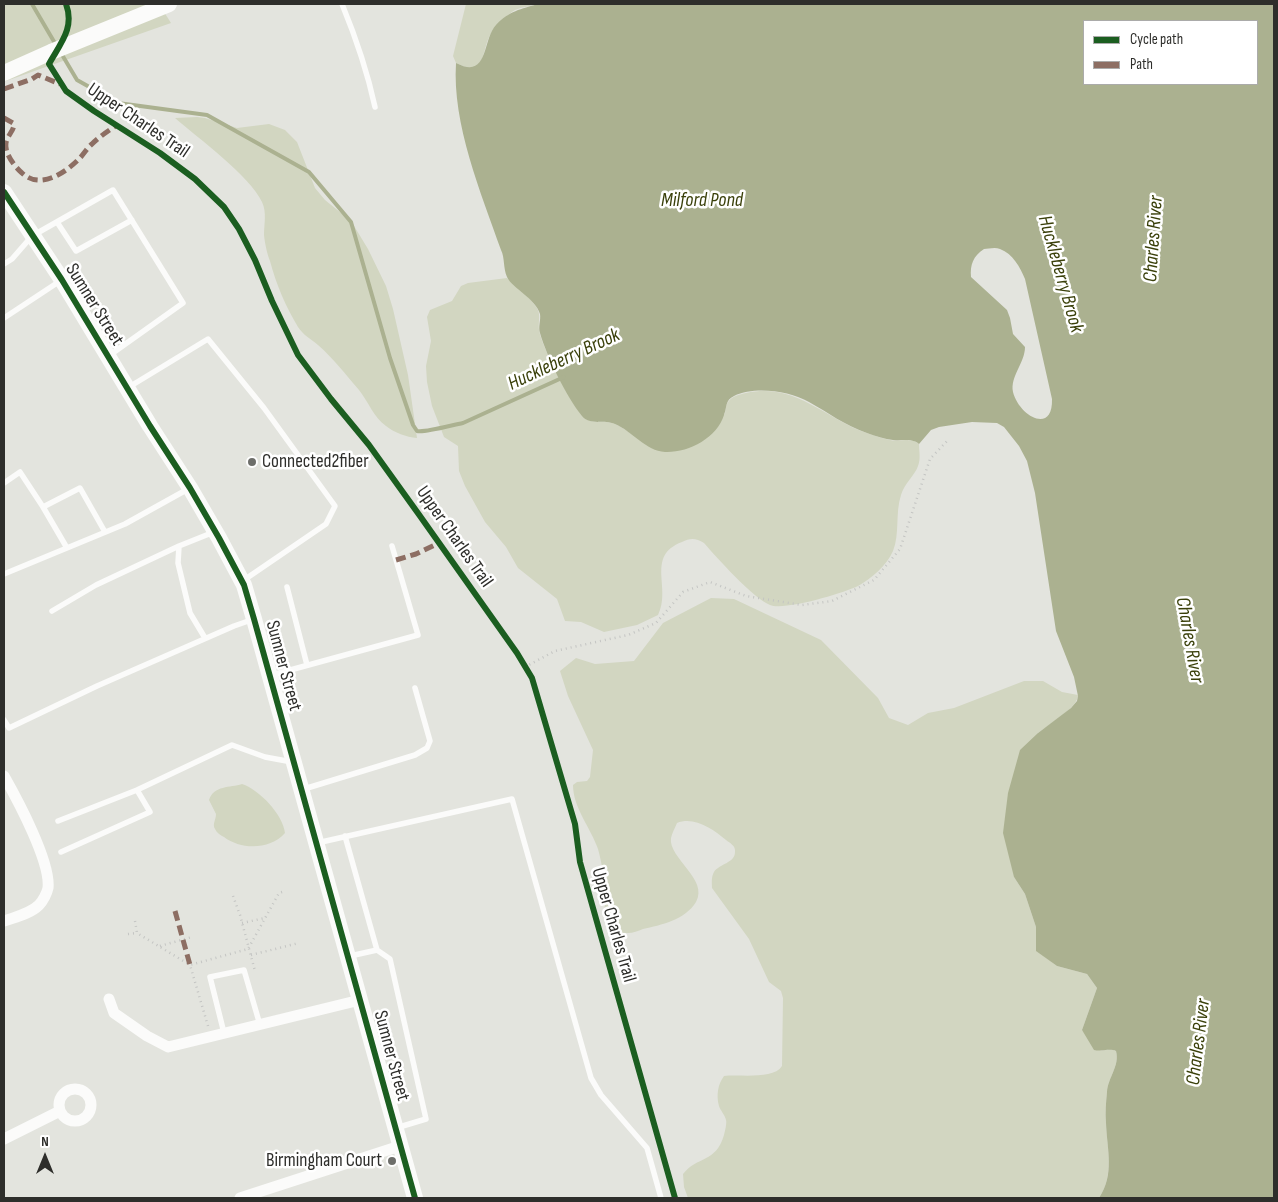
<!DOCTYPE html>
<style>
body{margin:0}
#map{position:relative;width:1278px;height:1202px;overflow:hidden;background:#e3e4de;font-family:"Sofia Sans Condensed",sans-serif}
canvas{display:block}
.frame{position:absolute;inset:0;border:5px solid #2e2e2b;pointer-events:none}
.legend{position:absolute;left:1083px;top:20px;width:175px;height:65px;box-sizing:border-box;background:#fff;border:1px solid #ababaa;margin:0;padding:6px 9px;list-style:none;font-size:15px;color:#2e2e2b}
.legend li{display:flex;align-items:center;gap:10px;height:25px}
.legend b{width:25px;border:1px solid #ababaa}
.north{position:absolute;left:20px;top:1132px;width:50px;height:50px;-webkit-text-stroke:4px #fff;paint-order:stroke;rotate:0deg;font-size:14px;font-weight:700;line-height:20px;text-align:center;color:#2e2e2b}
.north::after{content:'';display:block;margin:auto;width:18px;height:22px;background:#2e2e2b;clip-path:polygon(50% 0,100% 100%,50% 72%,0 100%)}
</style>
<div id="map">
<canvas width="1278" height="1202"></canvas>
<div class="frame"></div>
<ul class="legend">
<li><b style="height:6px;background:#1b5e20"></b>Cycle path</li>
<li><b style="height:6px;background:#8d6e63"></b>Path</li>
</ul>
<div class="north">N</div>
</div>
<script>
const ctx = document.querySelector('canvas').getContext('2d');
ctx.lineJoin = 'round';
function fillPath(path, color) { ctx.fillStyle = color; ctx.fill(path, 'evenodd'); }
function strokePath(path, color, width, dash) { ctx.strokeStyle = color; ctx.lineWidth = width; ctx.lineCap = dash ? 'butt' : 'round'; ctx.setLineDash(dash || []); ctx.stroke(path); }
function write(font, color, halo, rows, align = 'center') {
  ctx.font = font + ' "Sofia Sans Condensed",sans-serif'; ctx.lineWidth = 5; ctx.setLineDash([]); ctx.textBaseline = 'middle'; ctx.strokeStyle = halo; ctx.fillStyle = color; for (const [text, x, y, turn = 0] of rows) {
    ctx.save(); ctx.translate(x, y); ctx.rotate((+turn || 0) * Math.PI / 180); ctx.textAlign = isNaN(turn) ? turn : align; if (halo) ctx.strokeText(text, 0, 0); ctx.fillText(text, 0, 0); ctx.restore();
  }
}
fillPath(new Path2D(`
 M 4,4 L 159,4 L 171,23 L 6,81 L 4,80 Z
 M 466,4 L 538,4 C 531,6 522,7 515,10 C 508,14 497,25 492,32 C 481,46 488,80 456,63 L 453,56 Z
 M 197,117 L 205,118 L 237,128 L 269,124 L 285,130 L 297,142 L 315,188 L 325,200 L 351,221 L 368,249 L 386,286 L 393,309 L 408,375 L 417,438 C 406,437 395,433 386,426 C 374,418 368,401 359,390 C 346,375 333,358 318,345 C 311,339 303,335 298,327 C 286,307 276,284 270,261 C 267,254 265,244 264,235 C 264,225 267,212 262,202 C 250,176 198,138 175,118 Z
 M 507,278 C 517,287 529,296 537,308 C 541,315 538,322 539,330 C 542,348 571,402 583,416 C 591,426 605,419 615,424 C 630,431 643,443 658,450 L 725,414 C 726,399 732,396 746,393 C 796,382 825,419 867,433 C 875,436 882,438 890,440 C 899,442 911,437 919,444 C 919,451 921,459 918,466 C 915,475 904,484 901,495 C 895,513 900,534 893,551 C 887,565 871,579 858,586 C 844,593 784,611 770,605 C 753,598 717,558 704,543 C 696,538 690,538 682,542 C 645,556 672,588 658,615 L 637,625 L 604,632 L 581,622 L 565,621 L 557,599 L 518,568 L 506,547 L 485,522 L 465,486 L 459,471 L 458,446 L 444,437 L 432,406 L 427,382 L 426,366 L 431,341 L 427,317 L 430,310 L 452,301 L 461,286 L 468,283 Z
 M 711,598 L 734,599 L 821,640 L 878,698 L 889,718 L 908,725 L 928,713 L 954,708 L 1024,681 L 1043,681 L 1062,692 L 1078,695 C 1078,708 1048,725 1038,733 L 1014,877 L 1025,894 L 1036,927 L 1036,950 L 1057,966 L 1087,974 L 1097,988 L 1082,1030 L 1101,1051 L 1111,1049 L 1116,1051 C 1120,1066 1108,1077 1107,1092 C 1106,1102 1105,1113 1106,1123 C 1107,1149 1115,1174 1099,1198 L 688,1198 L 684,1187 L 683,1174 C 697,1156 716,1163 724,1135 C 725,1131 727,1123 726,1120 C 725,1115 720,1110 719,1106 C 716,1095 718,1084 724,1076 C 740,1074 773,1080 782,1066 L 783,998 L 781,991 L 769,982 L 749,939 L 712,888 C 712,883 711,877 714,872 C 719,864 735,863 735,852 C 736,846 730,843 726,840 C 713,829 694,816 677,823 C 675,828 672,833 671,838 C 668,858 709,879 696,902 C 685,920 661,925 643,929 C 638,931 633,933 628,933 C 620,934 611,927 606,920 C 601,912 606,906 606,898 C 605,884 602,863 598,849 C 591,828 573,808 573,785 L 577,782 L 587,781 L 590,777 L 593,750 L 568,696 L 560,671 L 576,658 L 595,664 L 634,661 L 663,623 Z
 M 242,784 C 260,790 283,815 285,833 C 270,850 241,850 224,837 C 220,835 217,833 215,829 C 212,824 216,820 216,814 L 209,800 C 214,785 230,788 242,784 Z`), '#d2d6c1');
fillPath(new Path2D(`
 M 538,4 L 1274,4 L 1274,1198 L 1099,1198 C 1115,1174 1107,1150 1106,1123 C 1105,1113 1106,1102 1107,1092 C 1108,1077 1120,1066 1116,1051 C 1109,1048 1102,1052 1094,1050 L 1082,1030 L 1097,988 L 1087,974 L 1057,966 L 1036,951 L 1036,927 L 1025,894 L 1014,877 L 1003,833 L 1008,793 L 1020,750 L 1038,733 L 1071,708 L 1077,701 L 1078,696 L 1074,677 L 1056,631 L 1035,493 L 1027,461 L 1019,446 L 1004,427 L 997,423 L 972,422 L 939,427 L 931,430 L 919,444 C 912,438 902,441 893,440 C 885,439 875,436 867,433 C 844,425 829,413 809,402 C 789,391 755,386 734,396 C 725,400 727,407 724,415 C 717,438 688,453 665,452 C 646,451 632,431 615,424 C 605,419 590,426 582,416 C 566,396 547,357 540,333 C 538,327 541,320 540,314 C 536,299 512,288 507,277 C 503,268 505,258 501,250 C 481,193 452,124 456,63 C 489,80 482,40 496,25 C 509,11 521,9 538,4 ZM 1084,21 L 1257,21 L 1257,84 L 1084,84 ZM 984,249 C 988,249 995,247 1000,249 C 1013,254 1020,267 1025,279 L 1052,399 C 1053,435 1019,416 1013,392 C 1010,376 1025,363 1025,347 L 1013,334 L 1010,318 L 1007,310 L 971,277 C 970,265 973,256 984,249 Z`), '#abb190');
strokePath(new Path2D(`
 M 32,4 L 56,45
 M 61,53 L 77,80 L 118,103 L 207,115 L 309,172 L 351,222 L 390,358 L 413,425 L 417,431 C 425,433 452,425 463,423 L 564,377`), '#abb190', 4);
strokePath(new Path2D(`
 M 525,667 L 555,651 L 628,635 L 656,623 L 683,592 L 710,582 L 746,596 L 802,605 L 832,601 L 874,580 L 900,549 L 930,459 L 948,440
 M 233,896 L 240,915 L 255,971
 M 135,921 L 137,933 L 190,965
 M 242,923 L 265,918
 M 128,934 L 137,933
 M 160,946 L 192,937
 M 251,955 L 299,943
 M 208,1026 L 190,965 L 248,949 L 279,893 L 285,891`), '#c4c5c3', 2.5, [1, 4]);
strokePath(new Path2D(`
 M 342,4 C 356,38 367,70 375,107
 M 57,222 L 76,251 L 132,220
 M 4,264 L 12,259 L 32,236 L 113,190 L 183,303 L 110,355
 M 4,318 L 60,281
 M 129,387 L 208,339 L 264,408 L 335,506 L 326,524 L 244,580
 M 4,483 L 20,472 L 43,507 L 80,488 L 105,532
 M 43,507 L 67,548
 M 4,574 L 125,524 L 188,489
 M 287,587 L 307,665
 M 52,611 L 96,585 L 179,546
 M 205,638 L 190,613 L 178,563 L 179,546 L 214,532
 M 272,675 L 418,635 L 392,546
 M 4,720 L 9,728 L 97,686 L 234,626 L 254,619
 M 304,789 L 415,755 L 427,748 L 430,741 L 415,688
 M 58,821 L 137,790
 M 345,836 L 377,950 L 350,956
 M 317,843 L 512,799 L 591,1078 L 601,1095 L 647,1148 L 661,1198
 M 61,852 L 150,812 L 137,790 L 232,745 L 265,757 L 292,762
 M 377,950 L 390,959 L 426,1119 L 396,1128
 M 224,1033 L 210,977 L 244,970 L 260,1025`), '#fbfbfa', 5.5);
strokePath(new Path2D(`
 M 4,776 C 17,799 51,862 48,888 C 47,893 43,901 39,905 C 30,914 15,917 4,921
 M 109,999 L 114,1013 L 147,1036 L 168,1047 L 360,1000
 M59 1105a16 16 0 1 1 32 0a16 16 0 1 1-32 0Z
 M 4,1139 L 60,1111
 M 240,1198 L 400,1146`), '#fbfbfa', 11);
strokePath(new Path2D(`
 M 4,73 L 51,52 L 169,4
 M 4,192 L 62,280 L 150,426 L 190,488 L 219,538 L 244,585 L 254,619 L 415,1198`), '#fbfbfa', 16);
strokePath(new Path2D(`
 M 4,89 L 32,79 L 38,75 L 60,84
 M 4,118 L 13,123 L 14,125 C 13,132 7,136 6,143 C 4,153 15,167 22,173 C 40,190 65,173 79,159 C 84,154 87,148 92,144 C 99,137 108,131 117,125
 M 396,560 L 416,554 L 439,543
 M 175,911 L 190,965`), '#8d6e63', 5, [10, 5]);
strokePath(new Path2D(`
 M 66,4 C 75,28 60,44 49,64 L 66,91 L 94,111 L 160,153 L 195,179 L 224,207 L 239,229 L 255,260 L 272,301 L 298,355 L 331,399 L 369,445 L 420,516 L 517,653 L 532,678 L 575,824 L 580,862 L 675,1198
 M 4,192 L 62,280 L 150,426 L 190,488 L 219,538 L 244,585 L 254,619 L 415,1198`), '#1b5e20', 6);
for (const [x, y, r, color] of [
 [252,462,5,"#6d6e6a"],
 [392,1161,5,"#6d6e6a"]
]) { const dot = new Path2D(); dot.arc(x, y, r, 0, 2 * Math.PI); ctx.fillStyle = color; ctx.fill(dot); strokePath(dot, '#fff', 2); }
write('19px', '#2e2e2b', '#fff', [
 ["Upper Charles Trail",138,121,34],
 ["Sumner Street",94,305,58],
 ["Upper Charles Trail",454,537,55],
 ["Sumner Street",283,666,75],
 ["Upper Charles Trail",613,925,74],
 ["Sumner Street",391,1056,75]
]);
write('19px', '#2e2e2b', '#fff', [
 ["Connected2fiber",262,462],
 ["Birmingham Court",382,1161,"right"]
], 'left');
write('italic 20px', '#3a400a', '#fff', [
 ["Milford Pond",702,201],
 ["Charles River",1154,239,-86],
 ["Huckleberry Brook",1060,274,74],
 ["Huckleberry Brook",564,360,-25],
 ["Charles River",1189,640,80],
 ["Charles River",1199,1042,-83]
]);
</script>
